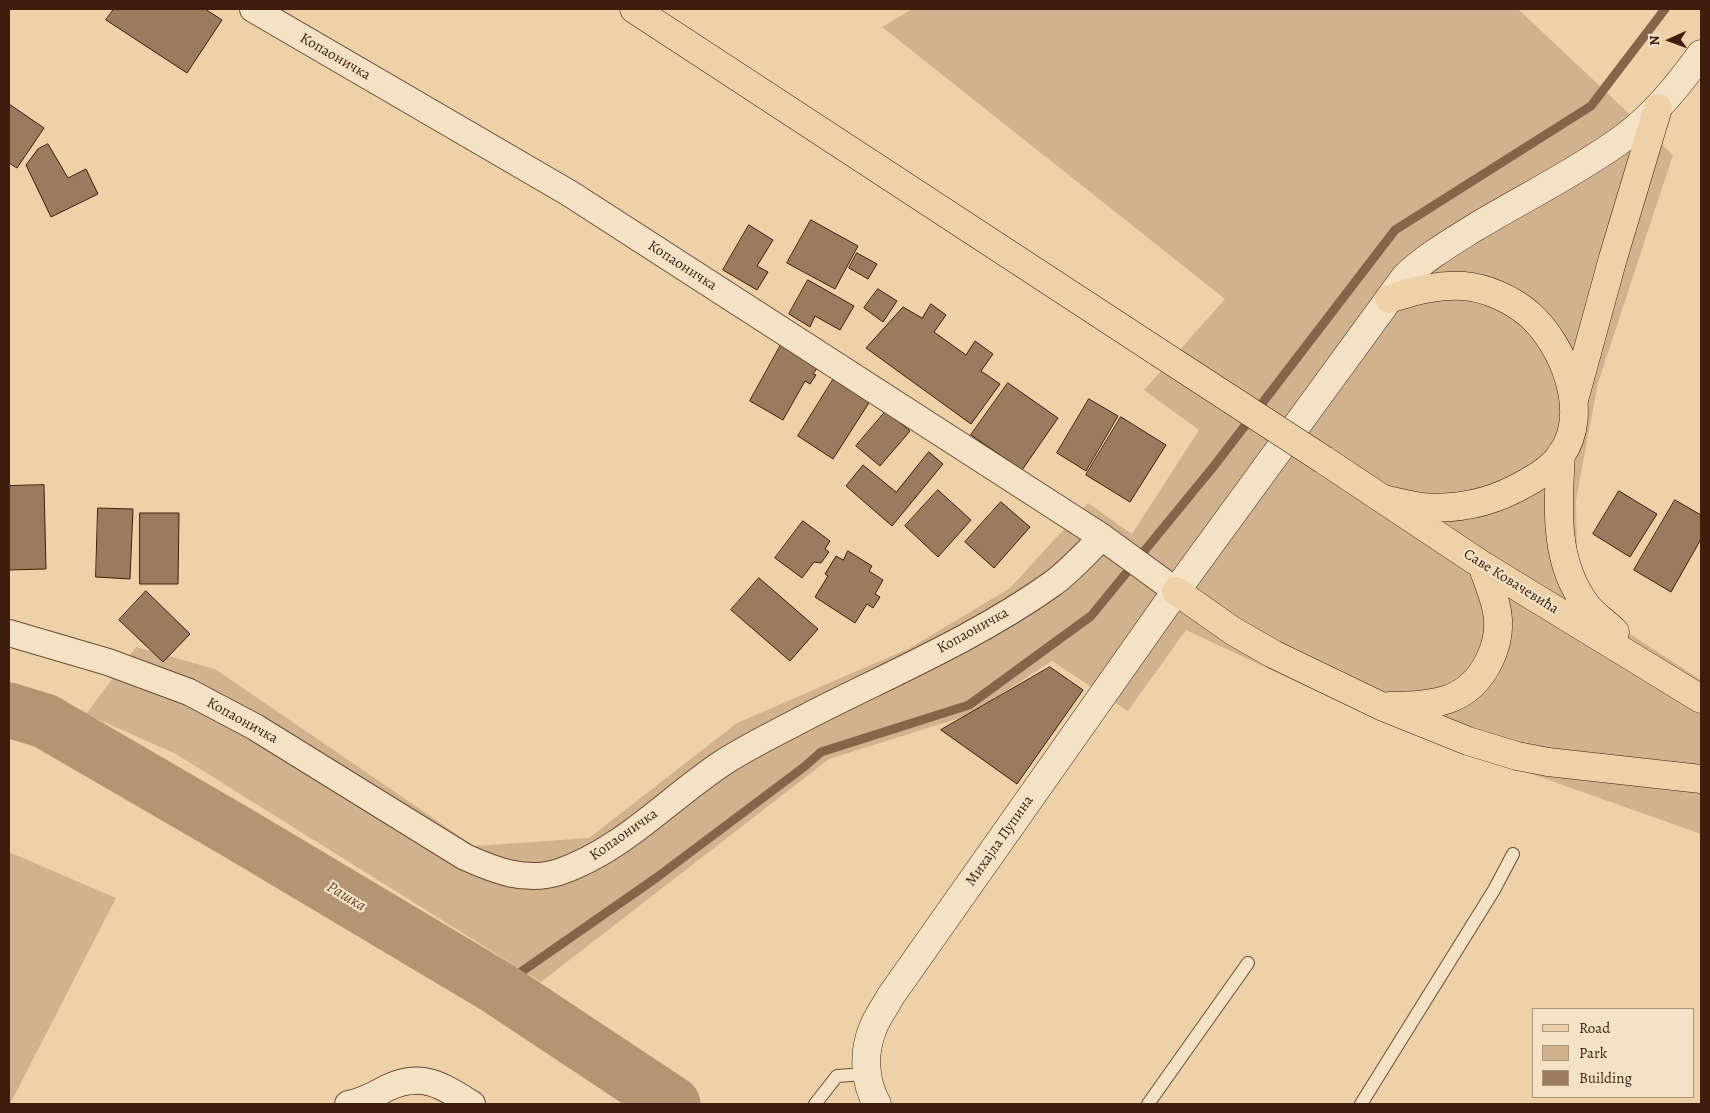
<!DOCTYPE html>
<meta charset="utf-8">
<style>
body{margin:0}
#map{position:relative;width:1710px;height:1113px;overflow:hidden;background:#eed2a7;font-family:Alegreya,serif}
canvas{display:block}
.frame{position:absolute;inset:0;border:10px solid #3d1e0d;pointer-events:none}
.legend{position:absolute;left:1532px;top:1008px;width:162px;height:90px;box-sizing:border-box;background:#f4e2c6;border:1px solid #ab947c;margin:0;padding:6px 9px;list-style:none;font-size:15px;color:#3d1e0d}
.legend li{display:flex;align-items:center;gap:10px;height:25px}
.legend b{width:25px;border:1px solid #ab947c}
.north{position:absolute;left:1645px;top:15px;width:50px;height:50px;-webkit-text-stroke:4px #f4e2c6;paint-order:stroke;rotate:268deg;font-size:14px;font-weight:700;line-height:20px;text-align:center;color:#3d1e0d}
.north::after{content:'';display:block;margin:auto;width:18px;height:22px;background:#3d1e0d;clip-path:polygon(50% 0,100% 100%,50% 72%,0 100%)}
</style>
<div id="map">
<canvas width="1710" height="1113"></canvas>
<div class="frame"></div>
<ul class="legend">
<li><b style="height:6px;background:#eed2a7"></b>Road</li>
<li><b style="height:14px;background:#d0b38d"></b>Park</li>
<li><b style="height:14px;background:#997c5d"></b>Building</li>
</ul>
<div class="north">N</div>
</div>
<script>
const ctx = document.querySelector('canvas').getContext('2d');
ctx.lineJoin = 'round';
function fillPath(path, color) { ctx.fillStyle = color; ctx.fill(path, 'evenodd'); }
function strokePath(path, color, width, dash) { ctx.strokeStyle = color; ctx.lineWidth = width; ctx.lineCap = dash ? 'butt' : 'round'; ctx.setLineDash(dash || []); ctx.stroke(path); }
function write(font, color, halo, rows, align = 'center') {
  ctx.font = font + ' Alegreya,serif'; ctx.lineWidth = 4.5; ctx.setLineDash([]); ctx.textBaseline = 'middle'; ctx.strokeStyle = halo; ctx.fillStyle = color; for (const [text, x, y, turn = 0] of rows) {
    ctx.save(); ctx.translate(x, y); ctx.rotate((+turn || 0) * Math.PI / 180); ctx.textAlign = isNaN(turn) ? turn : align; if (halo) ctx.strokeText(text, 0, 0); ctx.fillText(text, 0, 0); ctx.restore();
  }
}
fillPath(new Path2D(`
 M 912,9 L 1518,9 L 1673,155 L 1598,383 L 1576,500 L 1577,556 L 1604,617 L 1701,680 L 1701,834 L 1371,717 L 1186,630 L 1128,711 L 1052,661 L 969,715 L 829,759 L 541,982 L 176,754 L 86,714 L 136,647 L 215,669 L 474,846 L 589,838 L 737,723 L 910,648 L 1010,588 L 1088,503 L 1132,534 L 1199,430 L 1144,390 L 1225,299 L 882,27 Z
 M 9,852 L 116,898 L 10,1104 L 9,1104 Z`), '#d0b38d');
strokePath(new Path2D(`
 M 498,988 L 656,878 L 804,767 L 821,752 L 969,705 L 1091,616 L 1214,466 L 1395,230 L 1591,106 L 1665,9`), '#83654a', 9);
strokePath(new Path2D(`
 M 9,710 L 45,721 L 238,833 L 498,988 L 673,1104`), '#b29573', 55);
const building = new Path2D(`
 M 114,9 L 205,9 L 222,20 L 187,73 L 106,20 Z
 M 9,104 L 44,128 L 17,168 L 9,163 Z
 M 48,144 L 68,178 L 86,169 L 98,194 L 51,217 L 26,165 L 38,149 Z
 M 811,220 L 858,246 L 835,289 L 787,263 Z
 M 749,225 L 773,240 L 757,266 L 768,272 L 757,290 L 723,270 Z
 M 857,253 L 877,264 L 868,279 L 849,268 Z
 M 808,280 L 854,306 L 840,330 L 815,316 L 810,327 L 789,314 Z
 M 878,289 L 897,301 L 883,322 L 864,308 Z
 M 931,304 L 946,315 L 934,332 L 966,355 L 975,341 L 993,354 L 981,371 L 1000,384 L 971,424 L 866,348 L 903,307 L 922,318 Z
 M 783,341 L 821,362 L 813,374 L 816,375 L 810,384 L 805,381 L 783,420 L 750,401 Z
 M 836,375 L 872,398 L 833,459 L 798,436 Z
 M 1008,383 L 1058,418 L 1022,470 L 971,435 Z
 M 1089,399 L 1118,416 L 1086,471 L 1057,453 Z
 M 886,411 L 910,431 L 880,466 L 856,446 Z
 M 1121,417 L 1166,445 L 1130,502 L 1086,475 Z
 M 929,452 L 943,464 L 892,526 L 846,486 L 863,465 L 896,492 Z
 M 44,485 L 46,569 L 9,570 L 9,486 Z
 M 938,490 L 971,520 L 938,557 L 905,526 Z
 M 1619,491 L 1657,514 L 1630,557 L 1593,534 Z
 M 1675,500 L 1701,515 L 1701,539 L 1671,592 L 1634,570 Z
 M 1001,502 L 1030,527 L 994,568 L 965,542 Z
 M 98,508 L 133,509 L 130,579 L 96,577 Z
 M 140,513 L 179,513 L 178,584 L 140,584 Z
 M 803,521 L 830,541 L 825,549 L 829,552 L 821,563 L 814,562 L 802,578 L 775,558 Z
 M 848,551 L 872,566 L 869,571 L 883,580 L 875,594 L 880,597 L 873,608 L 867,604 L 855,623 L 815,597 L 828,576 L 825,574 L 836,556 L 843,560 Z
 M 759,578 L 818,629 L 790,661 L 731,610 Z
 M 146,591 L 190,634 L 163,662 L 119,620 Z
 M 1050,667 L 1083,690 L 1017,784 L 941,730 Z`);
fillPath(building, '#997c5d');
strokePath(building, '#3d1e0d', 1);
const lane = new Path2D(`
 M 815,1104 L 837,1076 L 866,1074
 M 1148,1104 L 1248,963
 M 1361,1104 L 1494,890 L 1513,854`);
const street = new Path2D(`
 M 253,9 L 569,193 L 1102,537
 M 9,633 L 108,662 L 189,692 L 255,727 L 465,857 C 494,870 526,883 559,872 C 622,851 669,798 724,762 C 752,744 784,729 814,713 C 893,673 979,636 1052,584 C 1070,571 1086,553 1102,537 L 1176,591
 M 348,1104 C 362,1102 374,1095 387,1088 C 422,1071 443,1086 472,1104`);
const secondary = new Path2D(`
 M 877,1104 C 864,1081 863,1052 873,1028 C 877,1017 885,1007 890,997 L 1176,591 L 1405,277 C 1426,257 1450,243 1474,228 C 1522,199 1573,174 1618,142 C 1652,118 1677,87 1701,54`);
const primary = new Path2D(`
 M 634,9 L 1158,352
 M 1574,400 L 1613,258 L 1658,108
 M 1561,454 C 1558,506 1553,562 1587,606 C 1594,615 1606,623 1615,632
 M 1324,460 L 1482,565 L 1701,699
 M 1383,499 C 1396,502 1408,505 1421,507 C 1458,510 1494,502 1526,483 C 1539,476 1553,467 1561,455 C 1591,413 1564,345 1529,314 C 1511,299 1487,288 1464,286 C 1438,284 1414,291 1389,299
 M 1176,591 L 1233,631 L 1273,654 L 1381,706 L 1468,741 L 1517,756 L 1548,762 L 1701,779
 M 1390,706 C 1433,705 1468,704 1489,661 C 1495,649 1499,635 1498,620 C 1497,601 1488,583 1482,565`);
strokePath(lane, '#694b34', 14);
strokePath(street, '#694b34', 28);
strokePath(secondary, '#3d1e0d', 29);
strokePath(primary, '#3d1e0d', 29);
strokePath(lane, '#f4e2c6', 12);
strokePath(street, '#f4e2c6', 26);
strokePath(secondary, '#f4e2c6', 28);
strokePath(primary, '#eed2a7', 28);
const primaryBridge = new Path2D(`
 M 1158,352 L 1324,460`);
strokePath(primaryBridge, '#3d1e0d', 29, []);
strokePath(primaryBridge, '#eed2a7', 28);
write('15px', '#3d1e0d', '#f4e2c6', [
 ["Копаоничка",335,57,30],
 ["Копаоничка",682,266,33],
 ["Саве Ковачевића",1511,582,32],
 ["Копаоничка",973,631,-29],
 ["Копаоничка",242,721,29],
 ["Копаоничка",624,835,-35],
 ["Михајла Пупина",1000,841,-55]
]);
write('italic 16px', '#664831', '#f4e2c6', [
 ["Рашка",346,897,31]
]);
</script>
